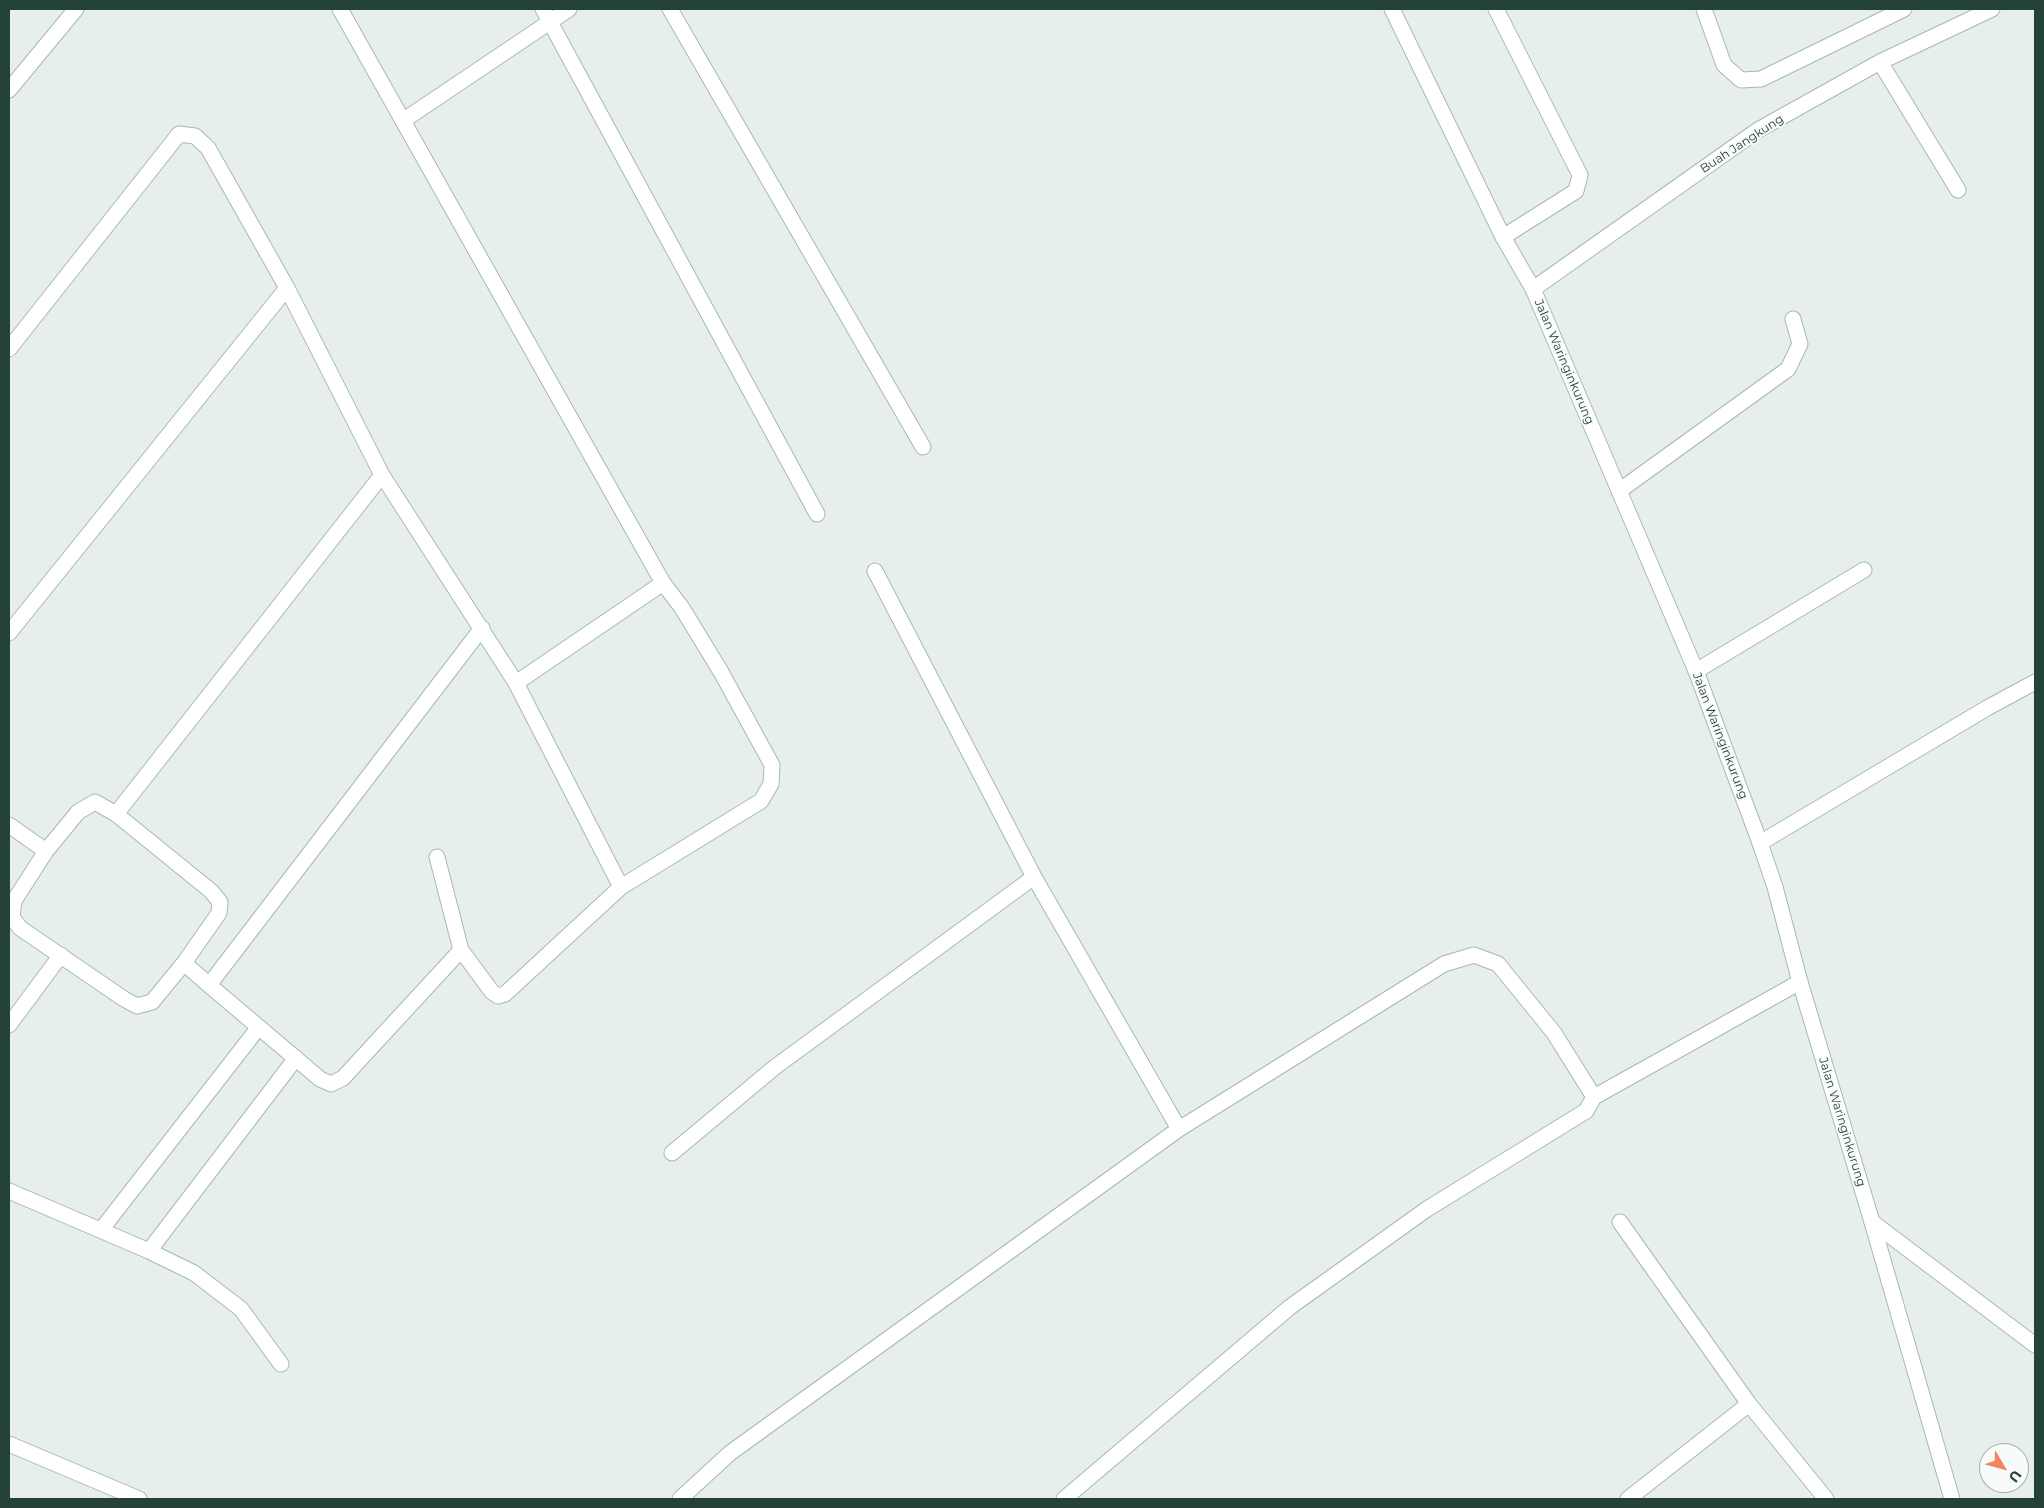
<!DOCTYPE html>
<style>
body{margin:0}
#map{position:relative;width:2044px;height:1508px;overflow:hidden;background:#e6efeb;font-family:Montserrat,sans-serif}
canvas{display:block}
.frame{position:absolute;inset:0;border:10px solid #24423a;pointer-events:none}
.north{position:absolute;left:1979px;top:1443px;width:50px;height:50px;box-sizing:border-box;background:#f7fbf9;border:1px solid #a3b1ad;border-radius:50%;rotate:127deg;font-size:14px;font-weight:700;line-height:20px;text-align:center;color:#24423a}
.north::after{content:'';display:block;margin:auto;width:18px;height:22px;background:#f4845f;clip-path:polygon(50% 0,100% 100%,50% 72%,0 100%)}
</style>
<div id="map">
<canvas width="2044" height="1508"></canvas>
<div class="frame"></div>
<div class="north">U</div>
</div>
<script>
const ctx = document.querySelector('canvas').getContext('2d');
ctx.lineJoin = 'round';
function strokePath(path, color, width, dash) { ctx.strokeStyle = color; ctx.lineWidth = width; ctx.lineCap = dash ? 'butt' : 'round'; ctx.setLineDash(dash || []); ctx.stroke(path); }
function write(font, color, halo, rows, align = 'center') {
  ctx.font = font + ' Montserrat,sans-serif'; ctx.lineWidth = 4; ctx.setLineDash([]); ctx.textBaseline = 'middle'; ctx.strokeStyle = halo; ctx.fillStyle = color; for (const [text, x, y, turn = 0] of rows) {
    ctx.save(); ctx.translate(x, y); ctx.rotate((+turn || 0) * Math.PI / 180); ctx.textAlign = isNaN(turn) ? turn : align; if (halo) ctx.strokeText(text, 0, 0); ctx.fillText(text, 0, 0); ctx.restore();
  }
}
const service = new Path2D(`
 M 1760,843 L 1987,708 L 2035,682`);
const minor = new Path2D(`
 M 340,9 L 663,583
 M 543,9 L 817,514
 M 670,9 L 923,447
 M 1496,9 L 1580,175 L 1576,191 L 1503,237
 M 1704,9 L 1724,65 L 1741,80 L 1761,79 L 1904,9
 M 1880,62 L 1958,190
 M 9,90 L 76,9
 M 404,120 L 569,9
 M 1533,289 L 1758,130 L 1880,62 L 1992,9
 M 9,349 L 179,134 L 195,136 L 208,148 L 287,288 L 382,475 L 516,683 L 621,887
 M 1619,491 L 1788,369 L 1800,344 L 1793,319
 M 875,571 L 1034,877 L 1179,1129
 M 9,633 L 287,288
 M 1696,671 L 1864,570
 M 95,802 L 116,814 L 211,891 L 220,902 L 219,913 L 184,963 L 152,1002 L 137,1006 L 124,999 L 20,928 L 12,917 L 14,901 L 46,851 L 78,812 Z
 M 116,814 L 382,475
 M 9,825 L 46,851
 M 437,857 L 461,950 L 492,992 L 498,996 L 505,994 L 621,887 L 761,801 L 771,784 L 772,765 L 721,672 L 682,608 L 663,583 L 516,683
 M 184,963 L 209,985 L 482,628
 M 209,985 L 320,1079 L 331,1084 L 343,1078 L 461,950
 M 9,1025 L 61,955
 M 1594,1097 L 1800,982
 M 672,1153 L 775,1067 L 1034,877
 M 9,1191 L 149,1251 L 194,1273 L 241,1309 L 281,1364
 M 1620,1222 L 1749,1404 L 1826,1499
 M 1872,1222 L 2035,1345
 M 101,1230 L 259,1027
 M 149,1251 L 296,1058
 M 9,1444 L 139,1499
 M 680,1499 L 730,1453 L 1179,1129 L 1444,964 L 1474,955 L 1498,964 L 1554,1033 L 1594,1097 L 1586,1111 L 1427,1209 L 1290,1307 L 1064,1499
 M 1628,1499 L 1749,1404`);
const tertiary = new Path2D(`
 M 1392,9 L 1503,237 L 1533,289 L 1696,671 L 1760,843 L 1775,887 L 1800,982 L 1872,1222 L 1952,1499`);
strokePath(service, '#a8b8b2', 17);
strokePath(minor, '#a8b8b2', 17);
strokePath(tertiary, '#a8b8b2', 17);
strokePath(service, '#fff', 15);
strokePath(minor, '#fff', 15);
strokePath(tertiary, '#fff', 15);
write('12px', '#24423a', '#f7fbf9', [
 ["Buah Jangkung",1742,144,-33],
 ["Jalan Waringinkurung",1564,362,67],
 ["Jalan Waringinkurung",1720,736,69],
 ["Jalan Waringinkurung",1842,1122,73]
]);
</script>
